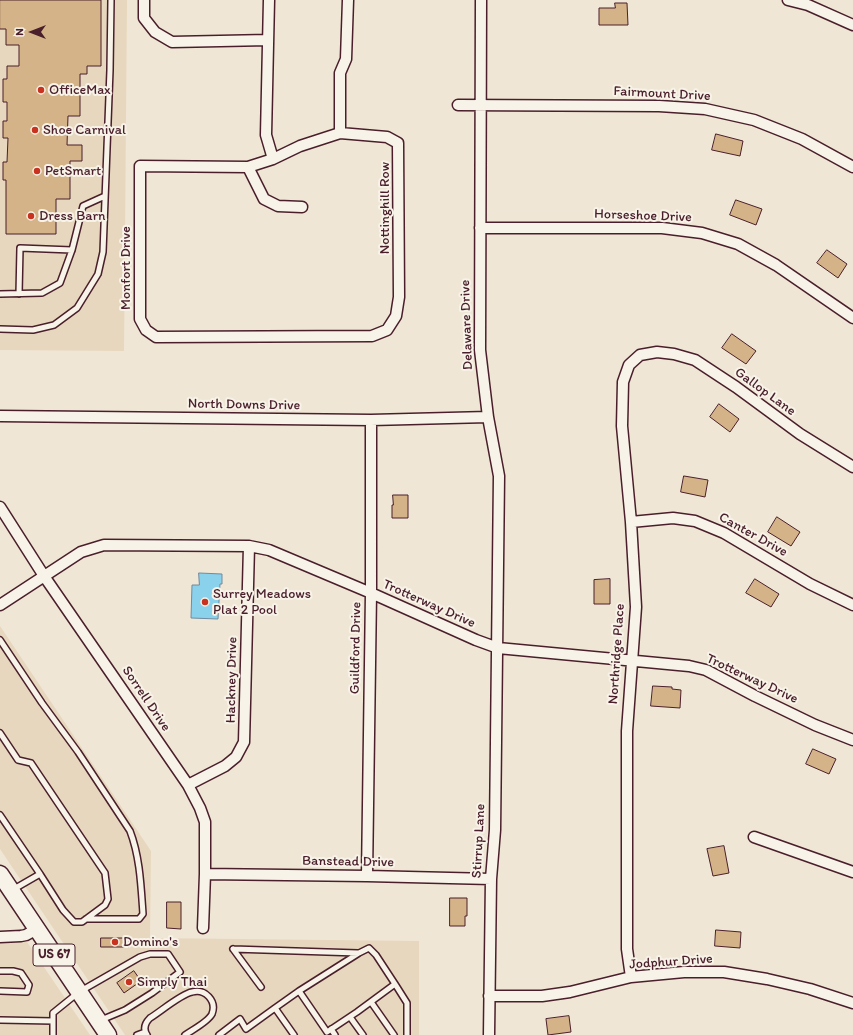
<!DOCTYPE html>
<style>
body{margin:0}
#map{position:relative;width:853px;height:1035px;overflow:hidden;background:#f0e6d5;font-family:Itim,sans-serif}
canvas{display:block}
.north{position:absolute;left:12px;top:12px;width:40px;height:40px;-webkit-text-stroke:3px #f7f3e8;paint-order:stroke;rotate:270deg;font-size:11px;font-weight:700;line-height:16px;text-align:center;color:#4a1f2b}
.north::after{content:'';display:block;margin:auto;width:14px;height:18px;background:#4a1f2b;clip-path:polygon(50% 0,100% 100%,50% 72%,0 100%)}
</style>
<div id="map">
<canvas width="853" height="1035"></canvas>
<div class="north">N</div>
</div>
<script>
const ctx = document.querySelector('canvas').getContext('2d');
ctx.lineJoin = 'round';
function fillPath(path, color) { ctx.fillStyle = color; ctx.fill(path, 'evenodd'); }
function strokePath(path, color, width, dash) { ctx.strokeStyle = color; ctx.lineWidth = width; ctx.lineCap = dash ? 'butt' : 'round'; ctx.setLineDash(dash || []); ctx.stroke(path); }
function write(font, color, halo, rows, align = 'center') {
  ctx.font = font + ' Itim,sans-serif'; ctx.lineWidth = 4; ctx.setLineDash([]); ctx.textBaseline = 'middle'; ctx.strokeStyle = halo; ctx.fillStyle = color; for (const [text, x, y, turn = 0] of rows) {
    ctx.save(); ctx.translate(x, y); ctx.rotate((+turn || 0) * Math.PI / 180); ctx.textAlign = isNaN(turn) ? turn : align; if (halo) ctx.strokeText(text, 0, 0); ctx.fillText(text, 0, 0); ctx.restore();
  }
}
fillPath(new Path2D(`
 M 0,0 L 127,0 L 124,351 L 0,350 Z
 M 0,626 L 151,851 L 150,938 L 419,941 L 419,1035 L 125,1035 L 0,849 Z
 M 0,942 L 27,942 L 90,1035 L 0,1035 Z`), '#e7d7be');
const water = new Path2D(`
 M 199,573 L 222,574 L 222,584 L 220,584 L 218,619 L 191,618 L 192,585 L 199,585 Z`);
fillPath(water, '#8ad1ec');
strokePath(water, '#708a9f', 1);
const building = new Path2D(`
 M 0,0 L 101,0 L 101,66 L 87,66 L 87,74 L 80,74 L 80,116 L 68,116 L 67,145 L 82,145 L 82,161 L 70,161 L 70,199 L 56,199 L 56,234 L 6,234 L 6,180 L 3,180 L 3,162 L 7,162 L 8,138 L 3,138 L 3,121 L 7,121 L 7,102 L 3,102 L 3,79 L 7,79 L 7,66 L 19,66 L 19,45 L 6,45 L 6,29 L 0,29 Z
 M 615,3 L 627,3 L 628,25 L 599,25 L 599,8 L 615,8 Z
 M 716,134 L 743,141 L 740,156 L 712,150 Z
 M 736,200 L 762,209 L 756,225 L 730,215 Z
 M 827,250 L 847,264 L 838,278 L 817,263 Z
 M 732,334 L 756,351 L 746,364 L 722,348 Z
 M 719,404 L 739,419 L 730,432 L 710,417 Z
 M 684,476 L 708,480 L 705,497 L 681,492 Z
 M 393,495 L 408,495 L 408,518 L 392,518 L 392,505 L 393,505 Z
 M 777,517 L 800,532 L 791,546 L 768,532 Z
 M 610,579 L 610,604 L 594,604 L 594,580 Z
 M 755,579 L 779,594 L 771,607 L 746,593 Z
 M 653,686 L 672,687 L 672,689 L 681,690 L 680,708 L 651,706 Z
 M 813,749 L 836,759 L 829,774 L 806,764 Z
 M 724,846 L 729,873 L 713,876 L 707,849 Z
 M 450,898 L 467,898 L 467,916 L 465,916 L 465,926 L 450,926 Z
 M 167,902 L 181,902 L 181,929 L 167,928 Z
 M 716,930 L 741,932 L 740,948 L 715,946 Z
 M 101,938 L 129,938 L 129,947 L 101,947 Z
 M 134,971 L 141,981 L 124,993 L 117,983 Z
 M 569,1016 L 571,1032 L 548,1035 L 546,1019 Z`);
fillPath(building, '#d3b387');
strokePath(building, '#4a1f2b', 1);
const service = new Path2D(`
 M 0,294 L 42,293 L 60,283 L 72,250 L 83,206 L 105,196
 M 19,294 L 20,248 L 72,250
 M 0,329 L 33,330 L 54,325 L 77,308 L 98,274 L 103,252 L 110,70 L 111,0
 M 0,640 L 42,703 L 78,752 L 130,831 C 140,857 141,886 143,914 L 139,919 L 86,919
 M 0,733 L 18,760 L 31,763 L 105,873 L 108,899 L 105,905 L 82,922 L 74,922 L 63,910 L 40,874 L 14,889
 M 0,815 L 40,874
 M 233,949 L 358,953
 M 233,949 L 261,987
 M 0,971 L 13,971 L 21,973 L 29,985 L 27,992 L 0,991
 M 395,984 L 407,1003 L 407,1035
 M 371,1002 L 394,1035
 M 275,1008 L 299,991 L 327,1032 L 357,1012 L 395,984 L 376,955 L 369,948 L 359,953 L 299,991
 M 350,1017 L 363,1035
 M 0,1020 L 53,1021
 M 331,1029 L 335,1035
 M 53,1035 L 53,1013 L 79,992 L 140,957 L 150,954 L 168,954 L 180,972 L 152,993 L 125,1010 L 101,1020
 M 137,1035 L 145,1032
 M 147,1035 C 143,1029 145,1023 150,1018 C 160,1012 181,994 192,992 C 205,988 217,1001 212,1014 C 208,1022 192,1030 185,1035
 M 219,1035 L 240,1019 L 246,1029 L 275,1008 L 294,1035`);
const minor = new Path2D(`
 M 144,0 L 144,18 L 155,32 L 172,42 L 268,40
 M 481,0 L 480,350 L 488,417 L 499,476 L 495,830 L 491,879 L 489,1035
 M 788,0 L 808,5 L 853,25
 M 458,105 L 659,106 L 705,109 L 754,120 L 802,139 L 853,167
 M 340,133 L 340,73 L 346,59 L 348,0
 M 273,159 L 300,146 L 340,133 L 387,137 L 398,143 L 399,297 L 396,316 L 387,330 L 372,336 L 156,337 L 146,330 L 140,319 L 140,166 L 248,167 L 264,199 L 278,206 L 302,207
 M 248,167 L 273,159 L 266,135 L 269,0
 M 480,228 L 662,228 L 702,233 L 738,244 L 776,265 L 853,318
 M 0,416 L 371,420 L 488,417
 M 0,507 L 44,576 L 188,785 L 200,808 L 205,822 L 205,874 L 203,928
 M 631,522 L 673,518 L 695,521 L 724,533 L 810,584 L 853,605
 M 0,605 L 81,552 L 104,545 L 249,546 L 269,550 L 371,593 L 476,640 L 498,648 L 689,666 L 706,670 L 755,696 L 815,725 L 853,740
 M 188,785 L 225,766 L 236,757 L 244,742 L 249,546
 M 754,837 L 853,872
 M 205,874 L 367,876 L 491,879
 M 367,876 L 371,593 L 371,420
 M 0,937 L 21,936 L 26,935 L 37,929
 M 631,977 L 627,949 L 627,731 L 636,607 L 631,522 L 622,426 L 623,382 L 629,365 L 640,355 L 657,352 L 674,354 L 695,360 L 736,387 L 800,434 L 853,467
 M 489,996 L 542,996 L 570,992 L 631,977 L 684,972 L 724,972 L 767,979 L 810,989 L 853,1003`);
const primary = new Path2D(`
 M 0,874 L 108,1035`);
strokePath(service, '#4a1f2b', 8);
strokePath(minor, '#4a1f2b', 13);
strokePath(primary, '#4a1f2b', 19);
strokePath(service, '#f7f3e8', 5);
strokePath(minor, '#f7f3e8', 10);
strokePath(primary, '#f7f3e8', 16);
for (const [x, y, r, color] of [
 [41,90,4,"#c8321e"],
 [35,130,4,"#c8321e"],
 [37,171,4,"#c8321e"],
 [31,216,4,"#c8321e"],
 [205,602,4,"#c8321e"],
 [115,942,4,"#c8321e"],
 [129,982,4,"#c8321e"]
]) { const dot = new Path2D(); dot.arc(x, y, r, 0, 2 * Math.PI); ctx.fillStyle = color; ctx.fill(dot); strokePath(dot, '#f7f3e8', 1.5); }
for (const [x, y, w] of [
 [54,955,42]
]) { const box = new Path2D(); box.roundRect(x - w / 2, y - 11, w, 22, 3); ctx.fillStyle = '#f7f3e8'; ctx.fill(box); strokePath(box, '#4a1f2b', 1); }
write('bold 13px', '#4a1f2b', null, [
 ["US 67",54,955]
]);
write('14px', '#4a1f2b', '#f7f3e8', [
 ["OfficeMax",49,90],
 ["Shoe Carnival",43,130],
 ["PetSmart",45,171],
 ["Dress Barn",39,216],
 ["Surrey Meadows",213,594],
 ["Plat 2 Pool",213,610],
 ["Domino's",123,942],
 ["Simply Thai",137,982]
], 'left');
write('14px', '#4a1f2b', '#f7f3e8', [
 ["Fairmount Drive",662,94,3],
 ["Nottinghill Row",385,208,-90],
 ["Horseshoe Drive",643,216,2],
 ["Monfort Drive",126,268,-90],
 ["Delaware Drive",467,325,-92],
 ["Gallop Lane",765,392,36],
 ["North Downs Drive",244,405,1],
 ["Canter Drive",753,535,29],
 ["Trotterway Drive",429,604,24],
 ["Guildford Drive",356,648,-89],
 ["Northridge Place",617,654,-86],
 ["Trotterway Drive",752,679,25],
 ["Hackney Drive",232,680,-89],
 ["Sorrell Drive",146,699,56],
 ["Stirrup Lane",479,841,-87],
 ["Banstead Drive",348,862,1],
 ["Jodphur Drive",671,962,-4]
]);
</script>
